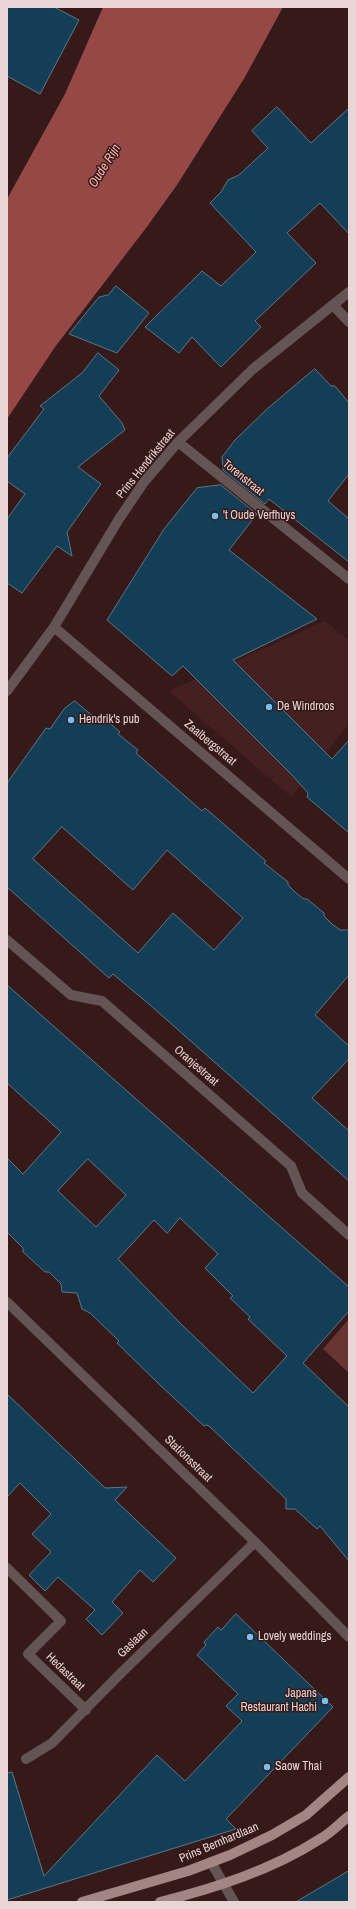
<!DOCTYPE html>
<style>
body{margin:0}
#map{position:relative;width:356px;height:1909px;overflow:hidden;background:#361a19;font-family:"Archivo Narrow",sans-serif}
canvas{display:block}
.frame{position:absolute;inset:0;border:8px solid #e9d5d4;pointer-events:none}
</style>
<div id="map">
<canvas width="356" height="1909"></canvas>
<div class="frame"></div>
</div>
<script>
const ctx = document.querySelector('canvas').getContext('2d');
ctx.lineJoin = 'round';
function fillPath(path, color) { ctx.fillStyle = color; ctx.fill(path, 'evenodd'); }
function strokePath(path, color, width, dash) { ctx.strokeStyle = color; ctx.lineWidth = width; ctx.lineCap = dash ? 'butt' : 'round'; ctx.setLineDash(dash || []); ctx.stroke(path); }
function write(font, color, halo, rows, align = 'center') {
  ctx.font = font + ' "Archivo Narrow",sans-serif'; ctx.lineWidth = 3; ctx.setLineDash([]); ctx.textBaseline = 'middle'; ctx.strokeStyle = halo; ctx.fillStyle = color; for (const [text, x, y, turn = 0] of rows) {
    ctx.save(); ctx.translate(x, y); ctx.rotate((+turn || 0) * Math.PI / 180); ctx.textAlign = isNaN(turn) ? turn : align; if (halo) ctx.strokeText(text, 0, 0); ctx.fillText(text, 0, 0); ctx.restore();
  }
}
fillPath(new Path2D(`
 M 325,621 L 349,640 L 349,724 L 291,797 L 169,691 Z`), '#442020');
fillPath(new Path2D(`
 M 349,1319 L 349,1373 L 323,1349 Z`), '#683533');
fillPath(new Path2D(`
 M 103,7 L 283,7 L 245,77 L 177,185 L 146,228 L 55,347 L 7,419 L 7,199 L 65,94 Z`), '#964847');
const building = new Path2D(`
 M 7,7 L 54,7 L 79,20 L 40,94 L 7,76 Z
 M 277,107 L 311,143 L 349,108 L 349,234 L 320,203 L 287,233 L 316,263 L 255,321 L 261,327 L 221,367 L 192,337 L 179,353 L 145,327 L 202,271 L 221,286 L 256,252 L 210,203 L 221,192 L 228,180 L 239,175 L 268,148 L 252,131 Z
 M 116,286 L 149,313 L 117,353 L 69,334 L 99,297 L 108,295 Z
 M 98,353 L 119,370 L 99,396 L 122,423 L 125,430 L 78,467 L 101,484 L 67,532 L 72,556 L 57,546 L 22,593 L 7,583 L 7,519 L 25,494 L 7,481 L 7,458 L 44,409 L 40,406 L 82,373 Z
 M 315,369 L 331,386 L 335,386 L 349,403 L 349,474 L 328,501 L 349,519 L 349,562 L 269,499 L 265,504 L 223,470 L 222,457 L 235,440 L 267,409 Z
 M 221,485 L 257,514 L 229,550 L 317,619 L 233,660 L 332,759 L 349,740 L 349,833 L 307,797 L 308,793 L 292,775 L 183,666 L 172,676 L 107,620 L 164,529 L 197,488 Z
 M 75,701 L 101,723 L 105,719 L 120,732 L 118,734 L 138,750 L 136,753 L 202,811 L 205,808 L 219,820 L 266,861 L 264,863 L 288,882 L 288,885 L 296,893 L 304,899 L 307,899 L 324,913 L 324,916 L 332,924 L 340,930 L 349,930 L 349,975 L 315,1015 L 349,1046 L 349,1059 L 312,1098 L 349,1131 L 349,1181 L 150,1005 L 113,974 L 109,978 L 7,887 L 7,783 L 46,728 L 50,729 L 64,709 ZM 62,827 L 133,890 L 167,850 L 243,918 L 214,950 L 173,913 L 138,953 L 33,859 Z
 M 7,985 L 349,1287 L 349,1311 L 303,1363 L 349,1407 L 349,1561 L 320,1526 L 317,1529 L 295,1509 L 286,1509 L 286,1499 L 209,1426 L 206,1425 L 204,1426 L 160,1385 L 117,1343 L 119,1341 L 90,1313 L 82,1309 L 77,1293 L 62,1292 L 61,1284 L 49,1272 L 45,1272 L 23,1252 L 23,1248 L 7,1232 L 7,1158 L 23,1174 L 61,1132 L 7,1083 ZM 88,1159 L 126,1195 L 96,1227 L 58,1191 ZM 180,1218 L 218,1254 L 205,1268 L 233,1296 L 230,1298 L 250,1317 L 248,1319 L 287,1356 L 253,1393 L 181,1324 L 118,1259 L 154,1220 L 167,1233 Z
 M 7,1394 L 105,1488 L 127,1487 L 115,1500 L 176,1558 L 153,1582 L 140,1570 L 112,1602 L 123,1613 L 102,1635 L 86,1619 L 95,1610 L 58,1577 L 45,1591 L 29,1575 L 51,1552 L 32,1534 L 51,1514 L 20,1483 L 7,1497 Z
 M 236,1614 L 333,1707 L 226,1819 L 236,1829 L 7,1900 L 7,1773 L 12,1772 L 44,1876 L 157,1755 L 185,1781 L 242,1721 L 226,1706 L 238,1694 L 197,1655 L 206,1645 L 204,1642 L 218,1627 L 221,1630 Z
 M 349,1871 L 349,1902 L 296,1902 Z`);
fillPath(building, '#143e56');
strokePath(building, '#5b778a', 1);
strokePath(new Path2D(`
 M 333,305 L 349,322
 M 178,442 L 349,579
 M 54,627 L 349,879
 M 7,691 L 54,627 L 119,519 L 144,482 L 178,442 L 253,369 L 349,292
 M 7,940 L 71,995 L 102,1001 L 291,1166 L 302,1193 L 349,1235
 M 7,1302 L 255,1542 L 349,1637
 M 7,1568 L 61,1621 L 28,1654 L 86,1710
 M 26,1759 L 52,1743 L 119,1675 L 255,1542
 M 211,1862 L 234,1902`), '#645453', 10);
strokePath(new Path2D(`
 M 82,1902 L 188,1871 L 230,1855 L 272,1835 L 306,1815 L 349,1777
 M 160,1902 C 215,1888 272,1870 320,1839 C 331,1833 340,1823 349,1816`), '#a38583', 10);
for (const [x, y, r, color] of [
 [215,516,4,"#71c1f5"],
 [269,707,4,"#71c1f5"],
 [71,720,4,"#71c1f5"],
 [250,1637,4,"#71c1f5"],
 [325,1701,4,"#71c1f5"],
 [267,1767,4,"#71c1f5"]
]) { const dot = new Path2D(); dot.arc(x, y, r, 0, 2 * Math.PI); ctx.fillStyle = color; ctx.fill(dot); strokePath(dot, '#361a19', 1.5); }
write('12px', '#e9d5d4', '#361a19', [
 ["Prins Hendrikstraat",146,464,-51],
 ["Torenstraat",243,478,39],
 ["Zaalbergstraat",210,743,40],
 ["Oranjestraat",196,1066,41],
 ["Stationsstraat",188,1459,44],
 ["Gaslaan",133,1643,-44],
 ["Hedastraat",65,1672,44],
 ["Prins Bernhardlaan",219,1843,-23]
]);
write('12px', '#e9d5d4', '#361a19', [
 ["'t Oude Verfhuys",223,516],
 ["De Windroos",277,707],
 ["Hendrik's pub",79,720],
 ["Lovely weddings",258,1637],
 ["Japans",317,1694,"right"],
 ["Restaurant Hachi",317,1708,"right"],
 ["Saow Thai",275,1767]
], 'left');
write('italic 13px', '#feb9b5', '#361a19', [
 ["Oude Rijn",105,166,-58]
]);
</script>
